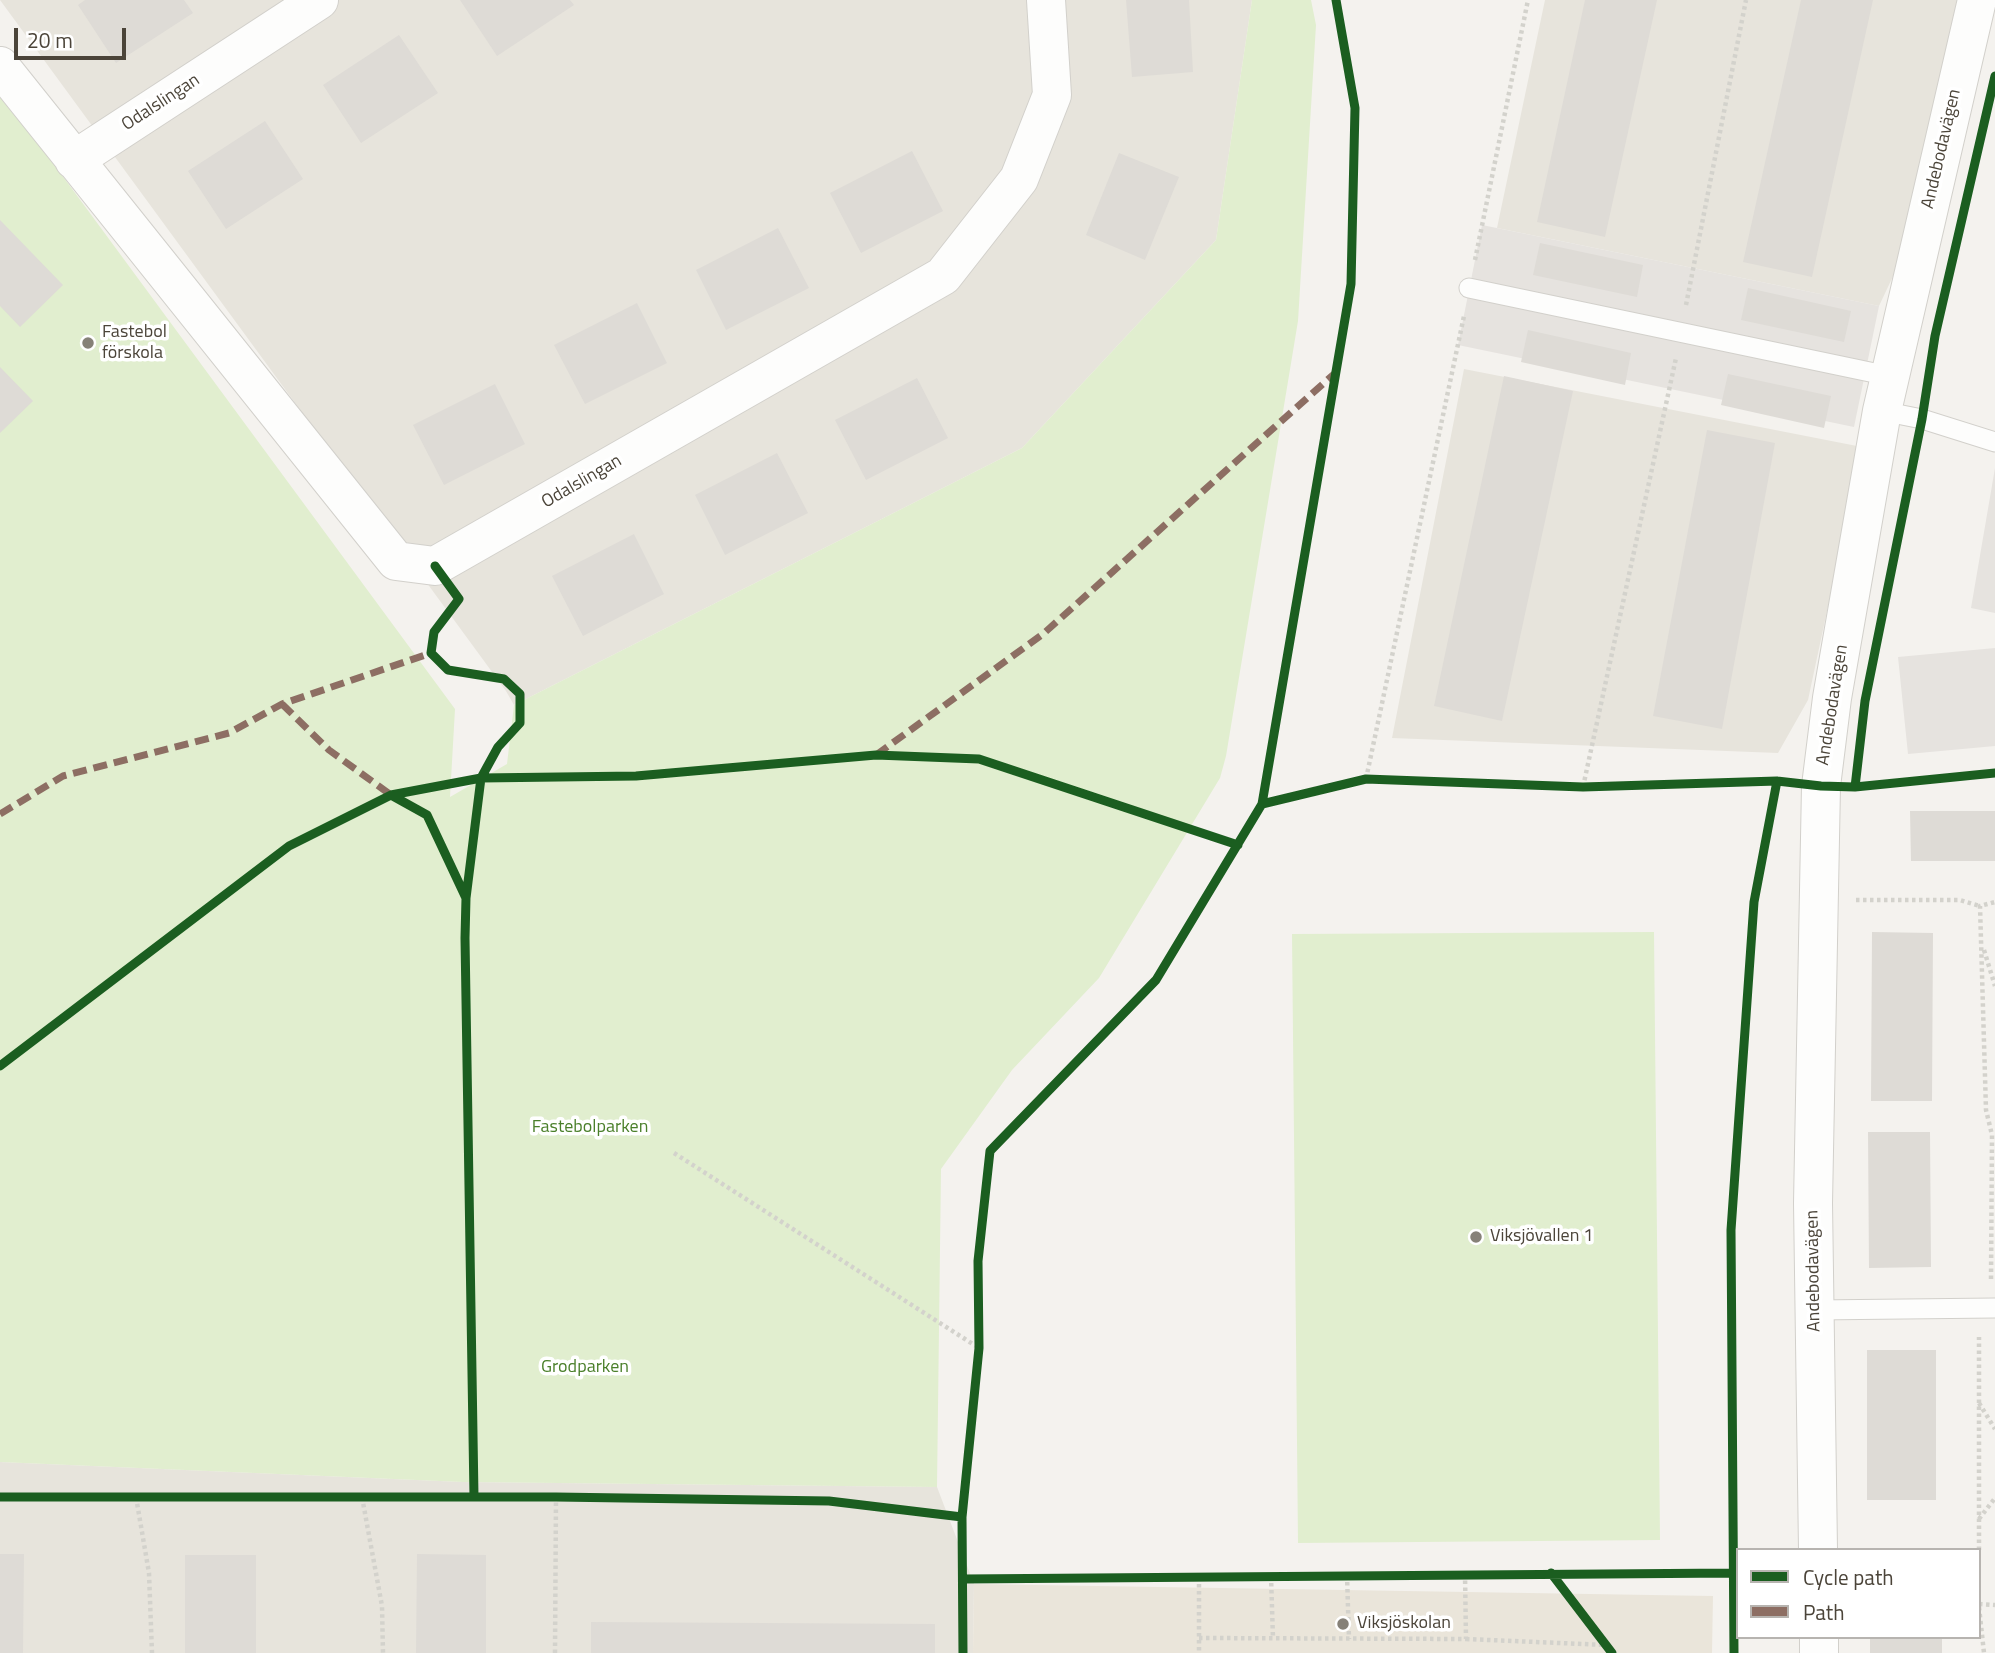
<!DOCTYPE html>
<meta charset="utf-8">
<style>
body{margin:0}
#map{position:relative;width:1995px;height:1653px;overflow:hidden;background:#f4f2ee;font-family:"Titillium Web",sans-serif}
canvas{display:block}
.legend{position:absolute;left:1736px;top:1548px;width:245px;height:91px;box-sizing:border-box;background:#fff;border:2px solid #b7b4b0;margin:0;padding:9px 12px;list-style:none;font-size:21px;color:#4b4439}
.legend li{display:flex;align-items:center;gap:14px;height:35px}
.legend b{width:35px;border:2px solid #b7b4b0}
.scale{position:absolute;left:14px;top:28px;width:112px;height:32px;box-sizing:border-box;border:4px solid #4b4439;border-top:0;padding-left:9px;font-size:21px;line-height:24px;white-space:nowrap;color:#4b4439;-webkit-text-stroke:5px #fff;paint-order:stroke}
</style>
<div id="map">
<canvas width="1995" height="1653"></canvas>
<ul class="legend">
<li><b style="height:9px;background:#1b5e20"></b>Cycle path</li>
<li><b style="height:9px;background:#8d6e63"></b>Path</li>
</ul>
<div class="scale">20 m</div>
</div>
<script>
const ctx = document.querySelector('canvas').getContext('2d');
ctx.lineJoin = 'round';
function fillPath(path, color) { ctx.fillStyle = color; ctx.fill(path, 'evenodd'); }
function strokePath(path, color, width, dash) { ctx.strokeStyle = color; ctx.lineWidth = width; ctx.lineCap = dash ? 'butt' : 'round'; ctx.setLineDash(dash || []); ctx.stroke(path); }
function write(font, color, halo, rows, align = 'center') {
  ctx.font = font + ' "Titillium Web",sans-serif'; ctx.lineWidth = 7; ctx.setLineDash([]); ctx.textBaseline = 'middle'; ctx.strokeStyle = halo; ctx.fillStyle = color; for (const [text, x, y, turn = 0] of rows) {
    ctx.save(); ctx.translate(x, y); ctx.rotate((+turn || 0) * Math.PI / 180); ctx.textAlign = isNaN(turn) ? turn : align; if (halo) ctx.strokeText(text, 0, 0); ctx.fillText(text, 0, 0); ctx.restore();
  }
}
fillPath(new Path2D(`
 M 0,0 L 1252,0 L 1216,240 L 1022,448 L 514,705 L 506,691 Z
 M 1545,0 L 1957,0 L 1903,255 L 1879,306 L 1497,228 Z
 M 1464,369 L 1862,447 L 1808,700 L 1778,753 L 1392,738 Z
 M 0,1462 L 463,1482 L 937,1487 L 974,1584 L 973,1653 L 0,1653 Z`), '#e7e4dc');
fillPath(new Path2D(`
 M 974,1584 L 1713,1596 L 1712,1653 L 973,1653 Z`), '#eae5da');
fillPath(new Path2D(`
 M 1252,0 L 1311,0 L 1316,25 L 1298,321 L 1226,756 L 1220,778 L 1099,978 L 1012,1070 L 941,1169 L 937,1487 L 463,1482 L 0,1462 L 0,91 L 455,709 L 450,797 L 507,764 L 514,705 L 1022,448 L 1216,240 Z
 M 1654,932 L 1660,1540 L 1298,1543 L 1292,934 Z`), '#e1eecf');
fillPath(new Path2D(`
 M 1482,225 L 1879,306 L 1854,427 L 1458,345 Z
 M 1995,468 L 1995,613 L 1971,608 Z
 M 1995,648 L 1995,746 L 1908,754 L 1898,657 Z`), '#e6e3df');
fillPath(new Path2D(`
 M 85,0 L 184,0 L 193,13 L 116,63 L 78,5 Z
 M 460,0 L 570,0 L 574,5 L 497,56 Z
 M 1126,0 L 1189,0 L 1193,72 L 1132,77 Z
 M 1585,0 L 1657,0 L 1605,237 L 1537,222 Z
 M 1801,0 L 1873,0 L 1812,277 L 1743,262 Z
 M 399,35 L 438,93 L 361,143 L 323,85 Z
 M 265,121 L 303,179 L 226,229 L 188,171 Z
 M 912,151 L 943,211 L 861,253 L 830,193 Z
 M 1119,153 L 1179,177 L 1145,260 L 1086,235 Z
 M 0,220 L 63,285 L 20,327 L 0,306 Z
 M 778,228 L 809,288 L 726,330 L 696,270 Z
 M 1540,243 L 1643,265 L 1637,297 L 1533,275 Z
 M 1748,288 L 1851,311 L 1844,342 L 1741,320 Z
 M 637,303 L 667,363 L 585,404 L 554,345 Z
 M 1528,330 L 1631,353 L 1625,385 L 1521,362 Z
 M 0,367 L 33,401 L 0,433 Z
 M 1728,374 L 1831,396 L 1824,428 L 1721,405 Z
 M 1504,376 L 1573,391 L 1502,721 L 1434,706 Z
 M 917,378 L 948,438 L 866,480 L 835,420 Z
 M 495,384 L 525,444 L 444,485 L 413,425 Z
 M 1707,430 L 1775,443 L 1722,729 L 1653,716 Z
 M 777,453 L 808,513 L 725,555 L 695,495 Z
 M 634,534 L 664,594 L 583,636 L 552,576 Z
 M 1910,811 L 1995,811 L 1995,861 L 1911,861 Z
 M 1872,932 L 1933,933 L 1932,1101 L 1871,1101 Z
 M 1868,1132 L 1930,1132 L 1931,1267 L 1869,1268 Z
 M 1867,1350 L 1936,1350 L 1936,1500 L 1867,1500 Z
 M 0,1554 L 24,1554 L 23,1653 L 0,1653 Z
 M 417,1554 L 486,1555 L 486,1653 L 416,1653 Z
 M 185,1555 L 256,1555 L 256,1653 L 185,1653 Z
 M 591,1622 L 935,1624 L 935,1653 L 591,1653 Z
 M 1870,1637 L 1942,1637 L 1942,1653 L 1870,1653 Z`), '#dedbd6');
const lane = new Path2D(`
 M 1469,288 L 1889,376
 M 1882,411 L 1922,419 L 1995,442
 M 1815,1310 L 1995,1308`);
const street = new Path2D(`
 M 0,66 L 396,561 L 435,566 L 943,276 L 1019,179 L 1052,95 L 1046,0
 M 74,160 L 319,0
 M 1818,1550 L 1813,1203 L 1821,786 L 1832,698 L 1882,411 L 1977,0
 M 1819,1637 L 1819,1653`);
strokePath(lane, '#d2d0cb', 21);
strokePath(street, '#d2d0cb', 40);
strokePath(new Path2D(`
 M 1475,260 L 1528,0
 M 1686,305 L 1746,0
 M 1366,779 L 1464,316
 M 1583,787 L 1676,358
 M 1856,900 L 1960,900 L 1980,906
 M 1984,950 L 1995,986
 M 674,1153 L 979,1348
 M 1991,1279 L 1992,1135 L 1986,1110 L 1980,906 L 1995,902
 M 1979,1403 L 1995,1429
 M 136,1497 L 149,1573 L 152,1653
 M 362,1497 L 382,1606 L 383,1653
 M 1979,1519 L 1995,1498
 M 1979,1550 L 1979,1337
 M 1347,1575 L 1349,1639
 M 1271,1576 L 1273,1639
 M 1199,1577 L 1199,1653
 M 1979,1604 L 1995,1605
 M 1979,1607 L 1984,1653
 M 1199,1638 L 1466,1639 L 1465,1574
 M 1466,1639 L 1606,1645
 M 555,1653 L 556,1497`), '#d3d2cc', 4.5, [3.5, 3.5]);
strokePath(lane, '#fdfdfc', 19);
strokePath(street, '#fdfdfc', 38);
strokePath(new Path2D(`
 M 282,704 L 329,750 L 391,795
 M 876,755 L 1043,634 L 1334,374
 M 0,814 L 63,776 L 229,733 L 282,704 L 431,653`), '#8d6e63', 7, [14, 7]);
strokePath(new Path2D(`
 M 435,566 L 459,599 L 434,632 L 431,653 L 448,670 L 504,679 L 520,694 L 520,723 L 498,747 L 481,778 L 466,898 L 465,938 L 474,1497
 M 1855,787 L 1865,701 L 1922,419 L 1935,336 L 1995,76
 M 391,795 L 427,815 L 466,898
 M 1262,804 L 1366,779 L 1583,787 L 1777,781 L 1821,786 L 1855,787 L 1995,773
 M 0,1066 L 289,846 L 391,795 L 481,778 L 636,776 L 876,755 L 979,759 L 1238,845
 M 0,1497 L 556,1497 L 829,1501 L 962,1517
 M 1551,1573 L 1612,1653
 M 964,1579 L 1732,1573
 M 963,1653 L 962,1517 L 979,1348 L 978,1261 L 990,1151 L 1156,980 L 1262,804 L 1351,284 L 1355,108 L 1336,0
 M 1734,1653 L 1731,1230 L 1754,902 L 1777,781`), '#1b5e20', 9);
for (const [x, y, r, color] of [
 [88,343,7,"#868178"],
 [1476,1237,7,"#868178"],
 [1343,1624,7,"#868178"]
]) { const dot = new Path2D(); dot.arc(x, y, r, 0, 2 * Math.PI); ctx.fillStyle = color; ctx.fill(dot); strokePath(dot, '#fff', 2.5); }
write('18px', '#4b4439', '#fff', [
 ["Odalslingan",161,103,-33],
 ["Andebodavägen",1942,149,-77],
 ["Odalslingan",582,482,-30],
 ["Andebodavägen",1833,705,-81],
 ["Andebodavägen",1814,1271,-91]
]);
write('18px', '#4b4439', '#fff', [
 ["Fastebol",102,333],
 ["förskola",102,354],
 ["Viksjövallen 1",1490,1237],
 ["Viksjöskolan",1357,1624]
], 'left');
write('18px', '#4a7f2a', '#fff', [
 ["Fastebolparken",590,1128],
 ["Grodparken",585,1368]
]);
</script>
